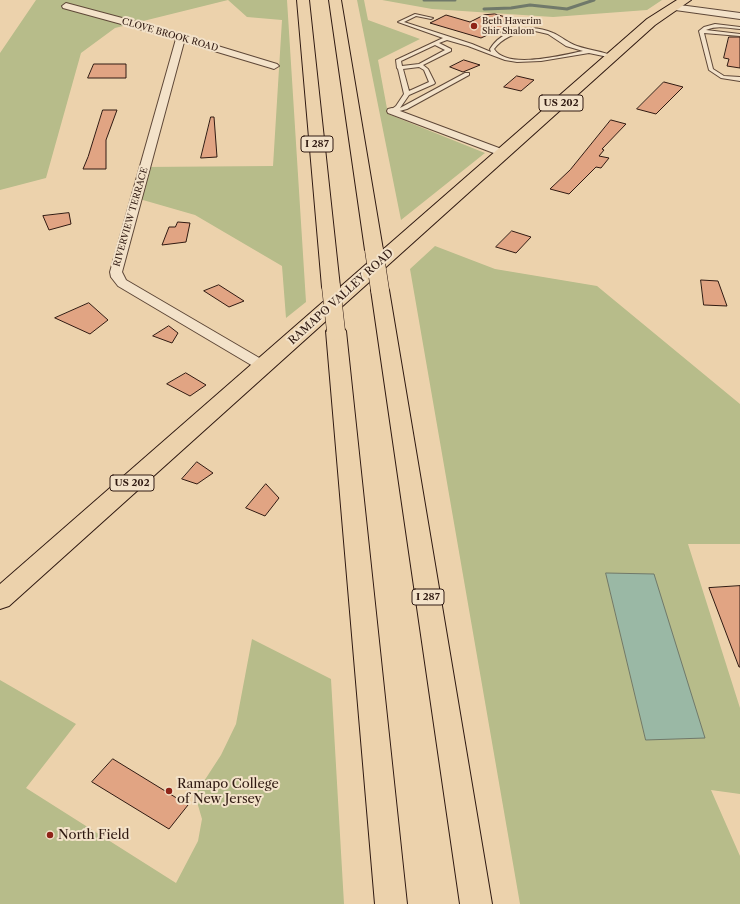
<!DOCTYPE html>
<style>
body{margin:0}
canvas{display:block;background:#ecd2ac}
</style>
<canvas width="740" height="904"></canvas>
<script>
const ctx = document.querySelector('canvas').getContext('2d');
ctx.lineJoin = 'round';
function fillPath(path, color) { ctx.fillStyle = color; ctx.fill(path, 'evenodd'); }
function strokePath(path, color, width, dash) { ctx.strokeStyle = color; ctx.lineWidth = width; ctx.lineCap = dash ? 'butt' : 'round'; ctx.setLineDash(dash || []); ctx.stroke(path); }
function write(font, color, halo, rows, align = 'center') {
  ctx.font = font + ' "Libre Caslon Text",serif'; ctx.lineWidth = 4; ctx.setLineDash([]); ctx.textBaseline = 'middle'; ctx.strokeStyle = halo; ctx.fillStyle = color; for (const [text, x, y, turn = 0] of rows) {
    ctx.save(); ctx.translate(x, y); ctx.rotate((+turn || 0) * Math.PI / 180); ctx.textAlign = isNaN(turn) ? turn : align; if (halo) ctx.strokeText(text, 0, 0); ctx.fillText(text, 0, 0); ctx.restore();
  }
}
fillPath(new Path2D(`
 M 36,0 L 287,0 L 306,302 L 286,318 L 282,266 L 195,215 L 136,198 L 142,167 L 273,166 L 282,20 L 247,17 L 228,0 L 115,28 L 81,53 L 46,178 L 0,190 L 0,53 Z
 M 357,0 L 364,0 L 368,20 L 420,39 L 378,60 L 388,114 L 485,153 L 401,220 Z
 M 382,0 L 662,0 L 647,10 L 553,17 L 432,9 Z
 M 435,246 L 495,269 L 597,286 L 740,404 L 740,544 L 688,544 L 740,708 L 740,794 L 711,790 L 740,856 L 740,904 L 520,904 L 410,269 Z
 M 252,639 L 331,679 L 344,904 L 0,904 L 0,680 L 76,724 L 26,788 L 176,883 L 198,841 L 202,819 L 195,795 L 221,755 L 236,724 Z`), '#b7bc8a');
const water = new Path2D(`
 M 606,573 L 654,574 L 705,738 L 646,740 Z`);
fillPath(water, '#9ab8a5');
strokePath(water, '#70796a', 1);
strokePath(new Path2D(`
 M 424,0 L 455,0
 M 484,9 L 511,8 L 530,5 L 567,9 L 594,0`), '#70796a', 3);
const building = new Path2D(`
 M 495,14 L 516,20 L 506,26 L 508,32 L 494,32 L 481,38 L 430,23 L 446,15 L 470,22 L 484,15 Z
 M 729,37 L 740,37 L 740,68 L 727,66 L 729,59 L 724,58 Z
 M 464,60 L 480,65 L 463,72 L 450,67 Z
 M 94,64 L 126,64 L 126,78 L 88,78 Z
 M 517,76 L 534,80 L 521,91 L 504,87 Z
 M 664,82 L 683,87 L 656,114 L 637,109 Z
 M 103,110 L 117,110 L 106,140 L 106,169 L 83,169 L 88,157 Z
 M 211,117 L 214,117 L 217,157 L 201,158 Z
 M 611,120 L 626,124 L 602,149 L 604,150 L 599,156 L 609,158 L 601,168 L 596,167 L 569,194 L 550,189 L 570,170 Z
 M 69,213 L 71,224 L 49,230 L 43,216 Z
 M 178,222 L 190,223 L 186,242 L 162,245 L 169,227 L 175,227 Z
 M 512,231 L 531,237 L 516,253 L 496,247 Z
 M 701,280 L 718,281 L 727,306 L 704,305 Z
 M 219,285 L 244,301 L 229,307 L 204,291 Z
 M 89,303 L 108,320 L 90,334 L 55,318 Z
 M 169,326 L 178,333 L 172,343 L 153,336 Z
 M 186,373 L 206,385 L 190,396 L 167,384 Z
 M 197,462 L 213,473 L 197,484 L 182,479 Z
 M 266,484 L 279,498 L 265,516 L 246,508 Z
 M 740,586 L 740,667 L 739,667 L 709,588 Z
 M 113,759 L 188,805 L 169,829 L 92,782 Z`);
fillPath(building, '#e1a483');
strokePath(building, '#301a12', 1);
const service = new Path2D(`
 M 415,14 L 433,18 L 431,19 L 416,16 L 404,22 L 472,44 L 491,52 L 490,49 C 502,29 532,23 553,33 C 562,37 568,43 577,46 C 588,50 607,52 615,57 L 613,58 L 589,53 L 541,61 L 517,62 L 505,60 L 468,46 L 447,40 L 439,43 L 451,49 L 451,51 L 423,65 L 428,69 L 435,83 L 434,84 L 409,95 L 400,108 L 465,73 L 469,73 L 469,75 L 407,109 L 392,113 L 389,111 L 396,106 L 404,94 L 398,69 L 397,68 L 396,60 L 443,38 L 398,22 ZM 526,31 L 535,31 L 548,34 L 566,46 L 583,51 C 563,55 507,70 494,49 C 502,38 514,34 526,31 ZM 435,45 L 445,50 L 419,64 L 402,66 L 401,61 ZM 419,67 L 424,70 L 429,82 L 409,91 L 403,69 Z
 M 715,24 L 740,27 L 740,29 C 728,28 717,25 706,30 L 740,34 L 740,36 L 704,33 L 713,69 L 724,76 L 740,77 L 740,81 L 721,78 L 709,70 L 699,31 L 704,27 Z`);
const minor = new Path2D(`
 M 66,3 L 152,26 L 277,64 L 279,66 L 274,69 L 271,68 L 184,42 L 122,272 L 126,280 L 268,363 L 270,366 L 268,369 L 263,370 L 258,369 L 118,286 L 111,277 L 110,272 L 176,39 L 63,8 L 62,6 Z
 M 392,108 L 507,151 L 508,153 L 503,156 L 499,155 L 388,113 L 387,111 L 388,109 Z`);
const tertiary = new Path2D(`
 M 672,4 L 740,13 L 740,19 L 668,9 L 667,7 Z`);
const primary = new Path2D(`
 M 677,0 L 691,0 L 655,25 L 9,606 L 0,609 L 0,584 L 647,19 Z`);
const motorway = new Path2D(`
 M 297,0 L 309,0 L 340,287 L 338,291 L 331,293 L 324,291 L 322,287 Z
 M 329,0 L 341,0 L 383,250 L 380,254 L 374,255 L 368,254 L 365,250 Z
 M 380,284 L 387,286 L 389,290 L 492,904 L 460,904 L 371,290 L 373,286 Z
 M 336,325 L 343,327 L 346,331 L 407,904 L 375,904 L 326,331 L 329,327 Z`);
strokePath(service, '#5f4838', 2);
strokePath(minor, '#5f4838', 2);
strokePath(tertiary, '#5f4838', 2);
strokePath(primary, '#301a12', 2);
strokePath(motorway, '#301a12', 2);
fillPath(service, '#f3e2c9');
fillPath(minor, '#f3e2c9');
fillPath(tertiary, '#f3e2c9');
fillPath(primary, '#ecd2ac');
fillPath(motorway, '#ecd2ac');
const motorwayBridge = new Path2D(`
 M 374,250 L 380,290
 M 331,287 L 336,331`);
strokePath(motorwayBridge, '#301a12', 19, []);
strokePath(motorwayBridge, '#ecd2ac', 18);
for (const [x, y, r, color] of [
 [474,26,4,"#8f2418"],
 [169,791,4,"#8f2418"],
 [50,835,4,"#8f2418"]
]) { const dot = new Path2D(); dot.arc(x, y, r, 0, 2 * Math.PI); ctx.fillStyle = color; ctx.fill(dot); strokePath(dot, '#f3e2c9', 1.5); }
write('9px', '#301a12', '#f3e2c9', [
 ["Beth Haverim",482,21],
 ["Shir Shalom",482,31]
], 'left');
write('9px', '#301a12', '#f3e2c9', [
 ["CLOVE BROOK ROAD",170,35,16],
 ["RIVERVIEW TERRACE",131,217,-74]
]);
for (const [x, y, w] of [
 [561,103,44],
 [317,144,32],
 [132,483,44],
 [428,597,32]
]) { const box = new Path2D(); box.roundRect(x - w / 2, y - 8, w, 16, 3); ctx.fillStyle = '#f3e2c9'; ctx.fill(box); strokePath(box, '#301a12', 1); }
write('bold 10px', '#301a12', null, [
 ["US 202",561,103],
 ["I 287",317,144],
 ["US 202",132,483],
 ["I 287",428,597]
]);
write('11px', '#301a12', '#f3e2c9', [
 ["RAMAPO VALLEY ROAD",341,297,-42]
]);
write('13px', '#301a12', '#f3e2c9', [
 ["Ramapo College",177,784],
 ["of New Jersey",177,799],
 ["North Field",58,835]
], 'left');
</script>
